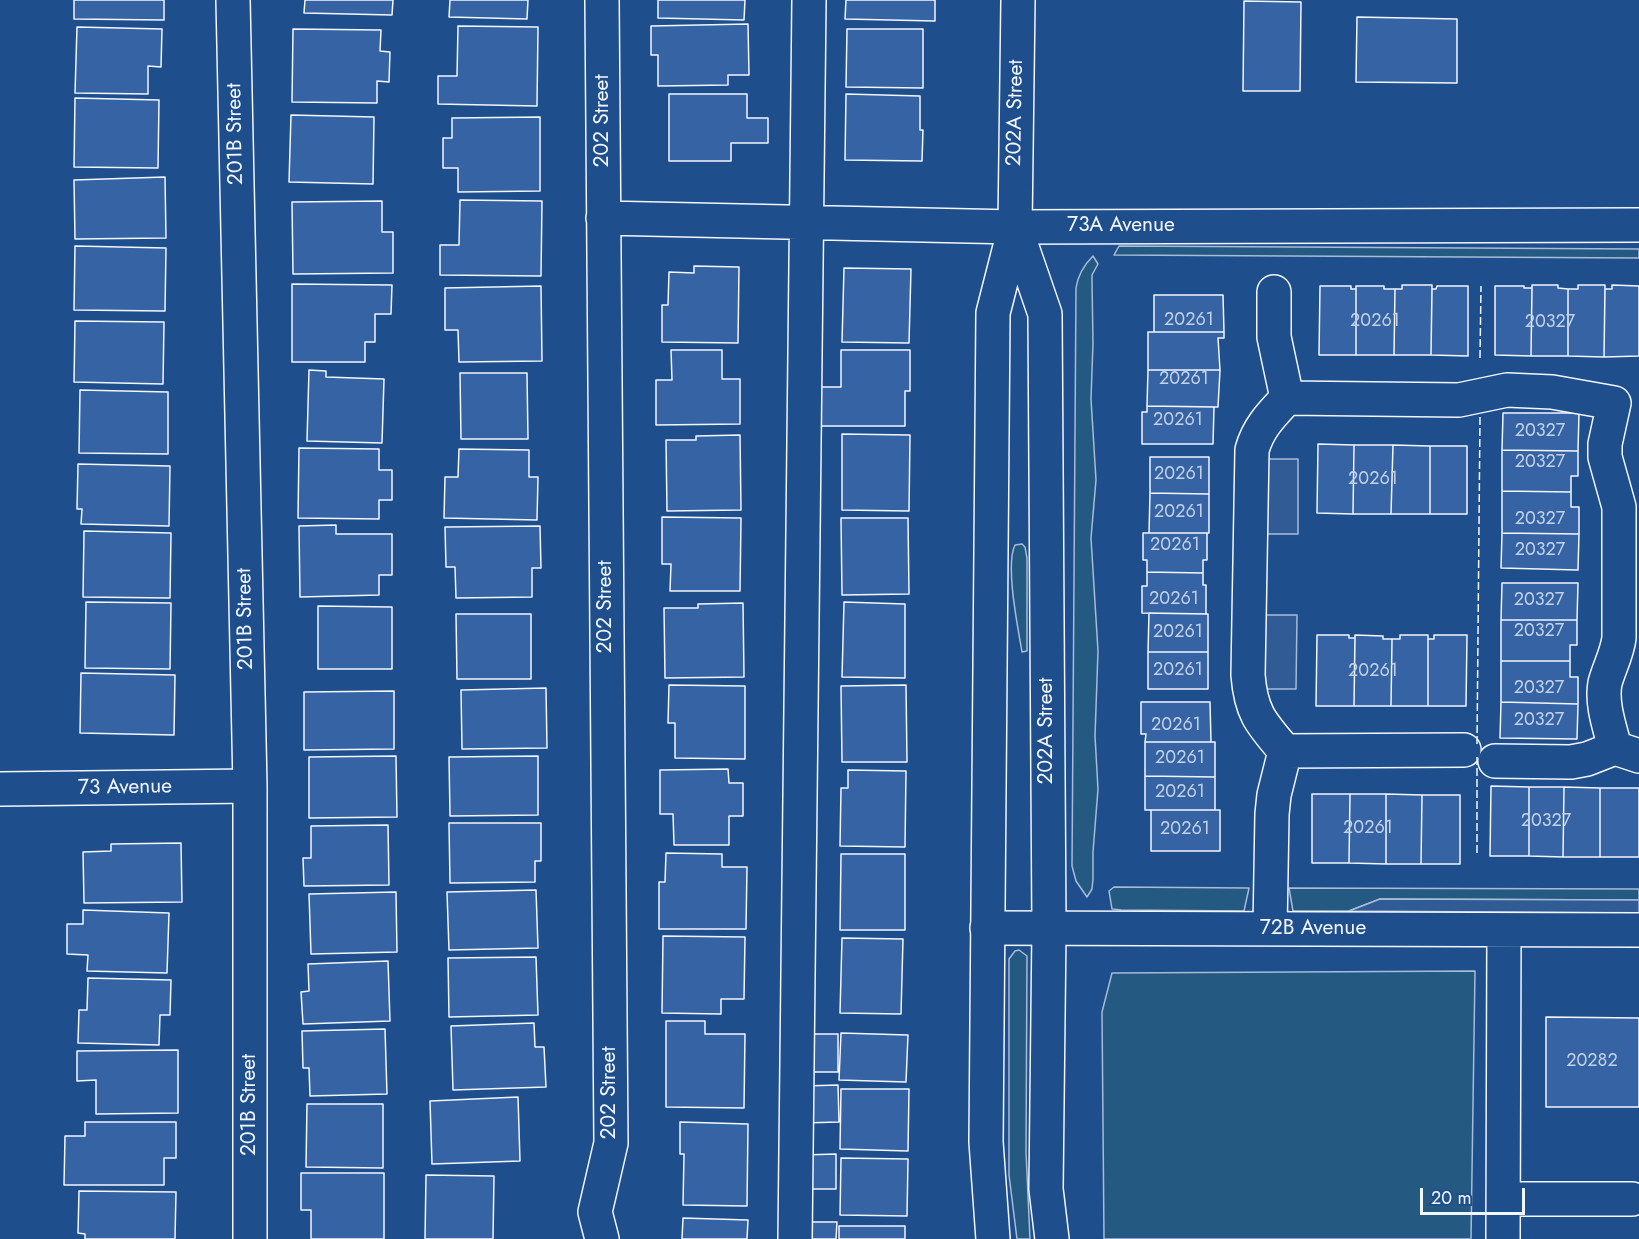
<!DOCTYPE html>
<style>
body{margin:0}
#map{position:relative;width:1639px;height:1239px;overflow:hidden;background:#1f4e8c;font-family:Jost,sans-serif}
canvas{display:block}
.scale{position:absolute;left:1420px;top:1188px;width:105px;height:27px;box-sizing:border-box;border:3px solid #f2f6ff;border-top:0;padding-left:8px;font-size:18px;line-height:21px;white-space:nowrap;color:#f2f6ff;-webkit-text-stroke:4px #1f4e8c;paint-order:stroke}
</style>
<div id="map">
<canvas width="1639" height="1239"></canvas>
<div class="scale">20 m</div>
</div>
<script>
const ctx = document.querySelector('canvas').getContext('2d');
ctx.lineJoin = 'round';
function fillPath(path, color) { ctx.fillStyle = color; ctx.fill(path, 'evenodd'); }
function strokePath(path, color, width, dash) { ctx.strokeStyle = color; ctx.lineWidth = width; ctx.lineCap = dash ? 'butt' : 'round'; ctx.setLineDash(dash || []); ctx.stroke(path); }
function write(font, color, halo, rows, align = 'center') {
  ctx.font = font + ' Jost,sans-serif'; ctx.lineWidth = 4.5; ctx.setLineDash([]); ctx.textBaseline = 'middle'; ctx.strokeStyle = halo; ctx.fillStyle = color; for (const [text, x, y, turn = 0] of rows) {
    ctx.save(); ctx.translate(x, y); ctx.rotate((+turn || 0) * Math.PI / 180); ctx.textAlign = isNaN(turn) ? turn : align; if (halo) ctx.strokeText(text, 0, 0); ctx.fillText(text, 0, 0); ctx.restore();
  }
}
const green = new Path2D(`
 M 1119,246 L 1639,249 L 1639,258 L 1114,255 Z
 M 1093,256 L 1098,264 L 1092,275 L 1092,281 L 1093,343 L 1091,399 L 1096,480 L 1091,538 L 1098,651 L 1095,736 L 1098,789 L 1093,852 L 1093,879 L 1092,889 L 1087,897 L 1076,881 L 1072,866 L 1076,288 C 1078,274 1084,265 1093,256 Z
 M 1022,544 L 1025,547 L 1027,558 L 1027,651 L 1022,652 C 1018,628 1005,565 1015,545 Z
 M 1114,887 L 1249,888 L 1244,911 L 1121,910 L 1112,909 L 1109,891 Z
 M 1289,888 L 1639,889 L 1639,900 L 1380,899 L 1349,911 L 1293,911 Z
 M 1019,950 L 1027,956 L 1026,1152 L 1030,1239 L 1017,1239 L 1009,1175 L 1009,959 L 1015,951 Z
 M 1475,971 L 1471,1239 L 1104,1239 L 1102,1012 L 1112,973 Z`);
fillPath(green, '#245a82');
strokePath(green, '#a8bbd7', 1.5);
const parking = new Path2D(`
 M 1265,459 L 1298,459 L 1298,534 L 1265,534 Z
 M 1265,615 L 1297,615 L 1296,689 L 1265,689 Z
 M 1380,899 L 1639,900 L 1639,913 L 1349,911 Z`);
fillPath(parking, '#305b95');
strokePath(parking, '#a8bbd7', 1.5);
const building = new Path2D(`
 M 74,0 L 164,0 L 164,20 L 74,19 Z
 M 305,0 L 393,0 L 392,15 L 304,13 Z
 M 450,0 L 528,0 L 527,19 L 449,17 Z
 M 658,0 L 745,0 L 744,20 L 658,18 Z
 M 846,0 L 935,0 L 935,21 L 845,19 Z
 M 1244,1 L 1301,2 L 1300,91 L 1243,91 Z
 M 1357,17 L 1457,19 L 1457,83 L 1356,82 Z
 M 748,24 L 749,75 L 728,75 L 728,85 L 658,86 L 658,55 L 651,55 L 651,26 Z
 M 458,26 L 538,27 L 537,106 L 438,104 L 438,76 L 457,76 Z
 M 77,27 L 162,29 L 161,67 L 148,66 L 148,94 L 75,93 Z
 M 293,29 L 381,30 L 380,51 L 390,52 L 389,82 L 377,81 L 377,103 L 292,102 Z
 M 847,29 L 923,29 L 923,88 L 846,87 Z
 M 669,94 L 747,94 L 747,118 L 768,118 L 768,143 L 731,143 L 731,161 L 669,161 Z
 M 846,94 L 920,96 L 920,130 L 923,130 L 922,161 L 845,160 Z
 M 75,98 L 159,100 L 158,168 L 74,167 Z
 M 291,115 L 374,117 L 373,184 L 289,182 Z
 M 540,117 L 540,191 L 458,192 L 458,168 L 443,168 L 443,138 L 452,138 L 452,118 Z
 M 165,177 L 166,238 L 75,239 L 74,180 Z
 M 460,200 L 542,201 L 541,276 L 440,275 L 440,245 L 459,245 Z
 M 382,201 L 382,232 L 393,232 L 393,273 L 293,274 L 292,202 Z
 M 75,246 L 166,248 L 165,311 L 74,310 Z
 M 694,266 L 739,267 L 738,343 L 662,342 L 662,305 L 668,305 L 669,272 L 694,273 Z
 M 844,268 L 911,269 L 909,343 L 842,342 Z
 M 292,284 L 392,285 L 391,314 L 375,314 L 375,342 L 365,342 L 365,362 L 292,362 Z
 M 1402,285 L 1432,285 L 1431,355 L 1394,355 L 1395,289 L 1402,289 Z
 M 1532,285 L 1558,285 L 1558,288 L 1568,289 L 1568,356 L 1531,356 Z
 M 1578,285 L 1605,285 L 1604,357 L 1568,356 L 1568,289 L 1578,289 Z
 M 1612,285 L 1639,286 L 1639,356 L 1604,357 L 1605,289 L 1612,289 Z
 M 541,286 L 542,361 L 459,362 L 458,330 L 445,330 L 445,288 Z
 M 1320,286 L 1351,286 L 1351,289 L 1356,289 L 1356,355 L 1319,355 Z
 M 1356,286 L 1384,286 L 1384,289 L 1395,289 L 1394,355 L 1356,355 Z
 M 1437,286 L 1468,286 L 1468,356 L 1431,355 L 1432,289 L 1436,289 Z
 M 1495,286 L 1524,286 L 1524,288 L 1532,288 L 1531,356 L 1495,355 Z
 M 1154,295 L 1223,295 L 1224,332 L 1154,332 Z
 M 75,321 L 164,322 L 163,384 L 74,382 Z
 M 1148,332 L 1224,332 L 1224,338 L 1218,338 L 1220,370 L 1148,370 Z
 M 671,350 L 722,350 L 722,379 L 740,379 L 740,424 L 656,425 L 656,380 L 672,380 Z
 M 841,350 L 910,350 L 910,391 L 905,391 L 905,426 L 817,426 L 817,387 L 841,387 Z
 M 309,370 L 326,371 L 326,377 L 384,379 L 382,443 L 307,441 Z
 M 1148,370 L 1220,370 L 1218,407 L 1147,406 Z
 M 460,373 L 527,373 L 528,439 L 461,439 Z
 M 80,390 L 168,392 L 168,454 L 79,453 Z
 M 1147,406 L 1214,407 L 1213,444 L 1142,444 L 1142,412 L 1147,412 Z
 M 1503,413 L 1579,413 L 1578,451 L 1502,450 Z
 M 842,434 L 910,435 L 909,511 L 842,510 Z
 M 740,435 L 741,510 L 667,511 L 666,440 L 696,440 L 696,436 Z
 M 1318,444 L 1354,445 L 1353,514 L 1317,513 Z
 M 1354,445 L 1393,445 L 1391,514 L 1353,514 Z
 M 1393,445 L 1430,446 L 1430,514 L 1391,514 Z
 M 1430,446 L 1467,446 L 1467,514 L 1430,514 Z
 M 299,448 L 379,449 L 379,470 L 392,470 L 392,500 L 379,500 L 379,519 L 298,518 Z
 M 459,449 L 529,450 L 529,477 L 538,477 L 537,520 L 444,518 L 445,477 L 458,477 Z
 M 1502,450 L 1578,451 L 1578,476 L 1571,476 L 1571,492 L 1502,491 Z
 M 1150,457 L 1209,457 L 1209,494 L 1150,493 Z
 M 78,464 L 170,466 L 169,526 L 81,524 L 82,509 L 77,509 Z
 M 1502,491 L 1571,492 L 1571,507 L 1579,507 L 1579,534 L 1502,533 Z
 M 1150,493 L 1209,494 L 1209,533 L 1149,533 Z
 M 662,517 L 741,518 L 740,591 L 670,591 L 671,564 L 662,564 Z
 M 841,518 L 908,518 L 909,594 L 842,595 Z
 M 336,525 L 336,534 L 392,534 L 392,575 L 379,575 L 379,595 L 300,597 L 299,526 Z
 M 540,526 L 541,568 L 532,568 L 532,597 L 456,598 L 455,567 L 446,567 L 445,527 Z
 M 84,531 L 171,533 L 170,598 L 83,597 Z
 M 1143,533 L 1207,533 L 1207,560 L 1203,560 L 1203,573 L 1147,572 L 1147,560 L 1143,560 Z
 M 1502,533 L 1579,534 L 1578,570 L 1501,568 Z
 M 1147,572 L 1203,573 L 1203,585 L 1206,585 L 1206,614 L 1142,613 L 1142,586 L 1147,586 Z
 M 1502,583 L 1578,583 L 1577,620 L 1501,620 Z
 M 86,602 L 171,603 L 170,669 L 85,668 Z
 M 844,602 L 905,604 L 905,678 L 842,677 Z
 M 743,603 L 744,677 L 665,678 L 664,608 L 698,608 L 698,604 Z
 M 318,606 L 392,607 L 392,669 L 318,669 Z
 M 1149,613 L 1208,614 L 1208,652 L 1148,652 Z
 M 456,614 L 531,614 L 531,679 L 457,679 Z
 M 1501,620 L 1577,620 L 1577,645 L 1570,645 L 1570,661 L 1501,661 Z
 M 1317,635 L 1349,635 L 1349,638 L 1355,638 L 1354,706 L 1316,706 Z
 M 1355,635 L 1383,636 L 1383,639 L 1392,639 L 1391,706 L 1354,706 Z
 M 1400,635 L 1428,635 L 1428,706 L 1391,706 L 1392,639 L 1400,639 Z
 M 1434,635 L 1467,635 L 1466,706 L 1428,706 L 1428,639 L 1434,639 Z
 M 1148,652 L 1208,652 L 1208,689 L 1148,689 Z
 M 1501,661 L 1570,661 L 1570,677 L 1578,677 L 1578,704 L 1501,702 Z
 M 81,673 L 175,675 L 174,735 L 80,733 Z
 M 669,685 L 745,686 L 745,759 L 675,758 L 675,723 L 668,723 Z
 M 906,685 L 907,762 L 842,762 L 841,686 Z
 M 546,688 L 547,748 L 462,749 L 461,690 Z
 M 394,691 L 394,749 L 304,750 L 304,692 Z
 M 1141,702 L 1210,702 L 1211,742 L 1145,742 L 1146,734 L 1141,734 Z
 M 1501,702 L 1578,704 L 1577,739 L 1500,738 Z
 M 1145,742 L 1215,742 L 1215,777 L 1145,776 Z
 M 396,756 L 397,817 L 309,818 L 309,757 Z
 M 538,756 L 538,815 L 450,816 L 449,757 Z
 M 728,769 L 729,783 L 743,783 L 743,816 L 729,816 L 729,845 L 674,845 L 673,814 L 660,814 L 660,770 Z
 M 848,770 L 906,771 L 905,847 L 840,846 L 841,788 L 848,788 Z
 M 1145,776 L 1215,777 L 1215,810 L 1145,810 Z
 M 1491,786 L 1529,787 L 1529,856 L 1490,856 Z
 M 1529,787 L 1564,787 L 1563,857 L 1529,856 Z
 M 1564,787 L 1600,788 L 1600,857 L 1563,857 Z
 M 1600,788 L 1639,788 L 1639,857 L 1600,857 Z
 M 1312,794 L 1350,794 L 1349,863 L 1312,863 Z
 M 1350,794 L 1386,794 L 1386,864 L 1349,863 Z
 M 1386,794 L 1422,795 L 1421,864 L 1386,864 Z
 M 1422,795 L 1460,795 L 1460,864 L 1421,864 Z
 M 1151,810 L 1220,810 L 1220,851 L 1151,851 Z
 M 449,823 L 541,823 L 541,861 L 535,861 L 535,882 L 450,883 Z
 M 388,825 L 389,885 L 304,886 L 303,858 L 311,858 L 311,826 Z
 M 181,843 L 182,902 L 84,903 L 83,852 L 111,851 L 111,844 Z
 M 666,853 L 722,854 L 722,867 L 747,867 L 746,929 L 659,929 L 659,882 L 665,882 Z
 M 841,854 L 905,854 L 905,930 L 840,930 Z
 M 536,890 L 538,948 L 449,950 L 447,892 Z
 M 396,892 L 397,952 L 311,954 L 309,894 Z
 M 83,910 L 169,913 L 167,973 L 87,971 L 88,955 L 67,954 L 67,924 L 83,924 Z
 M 663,936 L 745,937 L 744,999 L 721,999 L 721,1014 L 662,1013 Z
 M 842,938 L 903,939 L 901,1014 L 840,1013 Z
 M 536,957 L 538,1015 L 449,1017 L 448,958 Z
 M 388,961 L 390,1021 L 303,1024 L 301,992 L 309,991 L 308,964 Z
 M 88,978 L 171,980 L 170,1015 L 160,1015 L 159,1045 L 78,1043 L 79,1010 L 87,1010 Z
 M 1546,1017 L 1639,1018 L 1639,1107 L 1546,1107 Z
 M 666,1021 L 705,1021 L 705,1034 L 745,1034 L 744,1108 L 666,1107 Z
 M 534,1023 L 535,1047 L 544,1047 L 546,1087 L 453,1090 L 451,1026 Z
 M 385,1029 L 387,1094 L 310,1096 L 309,1068 L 303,1068 L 302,1031 Z
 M 841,1033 L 908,1035 L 906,1082 L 839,1080 Z
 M 804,1034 L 838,1034 L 838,1072 L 803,1072 Z
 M 178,1050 L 178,1113 L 96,1114 L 96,1080 L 77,1081 L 77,1051 Z
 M 838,1085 L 839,1122 L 803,1123 L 803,1086 Z
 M 841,1089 L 909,1089 L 908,1151 L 840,1149 Z
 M 518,1097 L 520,1161 L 432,1164 L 430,1101 Z
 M 307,1104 L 383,1104 L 383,1168 L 306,1167 Z
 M 85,1122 L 176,1122 L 176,1158 L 164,1158 L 164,1185 L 64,1185 L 65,1136 L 85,1136 Z
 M 680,1122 L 748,1124 L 747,1206 L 683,1205 L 684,1154 L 680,1154 Z
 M 836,1154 L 836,1189 L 803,1189 L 803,1155 Z
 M 841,1158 L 908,1159 L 907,1216 L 840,1215 Z
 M 301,1173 L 384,1173 L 384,1239 L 311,1239 L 311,1210 L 301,1210 Z
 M 426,1175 L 494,1176 L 493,1239 L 425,1239 Z
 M 79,1191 L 176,1192 L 175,1239 L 85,1239 L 85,1234 L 78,1233 Z
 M 683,1218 L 748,1220 L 747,1239 L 682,1239 Z
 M 804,1222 L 837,1222 L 836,1239 L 803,1239 Z
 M 839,1226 L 905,1226 L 905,1239 L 839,1239 Z`);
fillPath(building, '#3563a3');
strokePath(building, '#f2f6ff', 1.5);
const minor = new Path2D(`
 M 233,0 L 250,786 L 250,1239
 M 603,218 L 1015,227 L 1639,225
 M 1274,292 L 1274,337 L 1287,398 C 1271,415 1258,428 1252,450 L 1248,675 C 1251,713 1261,723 1285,751
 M 1287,398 L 1459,400 L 1507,390 L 1552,392 L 1614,403 L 1605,444 L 1605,457 L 1619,507 L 1619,638 C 1617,654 1609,668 1605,683 C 1601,704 1610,728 1615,748
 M 1495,761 L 1571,762 L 1587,759 L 1615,748 L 1639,756
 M 0,789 L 250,786
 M 987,928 L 1639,930
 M 1270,929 L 1272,814 L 1274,795 L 1285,751 L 1464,750
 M 1504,1199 L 1632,1199
 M 602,1239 L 595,1212 L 611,1143 L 602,0
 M 795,1239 L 809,0
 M 1503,1239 L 1504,930`);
const major = new Path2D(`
 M 1015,227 L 1045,314 L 1049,929 L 1046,1189 L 1052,1239
 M 993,1239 L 986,1142 L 993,313 L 1015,227 L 1018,0`);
strokePath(minor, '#f2f6ff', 36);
strokePath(major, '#f2f6ff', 36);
strokePath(minor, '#1f4e8c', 33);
strokePath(major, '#1f4e8c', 33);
strokePath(new Path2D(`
 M 1480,358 L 1481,286
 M 1477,744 L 1480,417
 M 1477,853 L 1477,756`), '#f2f6ff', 1.5, [8, 3]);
write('18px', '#c3d1e8', null, [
 ["20261",1189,321],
 ["20261",1375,322],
 ["20327",1550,323],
 ["20261",1184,380],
 ["20261",1178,421],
 ["20327",1540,432],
 ["20327",1540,463],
 ["20261",1179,475],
 ["20261",1373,480],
 ["20261",1179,513],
 ["20327",1540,520],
 ["20261",1175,546],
 ["20327",1540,551],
 ["20261",1174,600],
 ["20327",1539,601],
 ["20327",1539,632],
 ["20261",1178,633],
 ["20261",1178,671],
 ["20261",1373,672],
 ["20327",1539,689],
 ["20327",1539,721],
 ["20261",1176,726],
 ["20261",1180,759],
 ["20261",1180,793],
 ["20327",1546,822],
 ["20261",1368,829],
 ["20261",1185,830],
 ["20282",1592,1062]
]);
write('21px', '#f2f6ff', '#1f4e8c', [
 ["202A Street",1016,113,-89],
 ["202 Street",603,121,-90],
 ["201B Street",236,134,-91],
 ["73A Avenue",1121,226],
 ["202 Street",606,607,-90],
 ["201B Street",246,619,-91],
 ["202A Street",1047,731,-90],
 ["73 Avenue",125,788,-1],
 ["72B Avenue",1313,929],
 ["202 Street",610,1093,-90],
 ["201B Street",250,1105,-90]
]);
</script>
